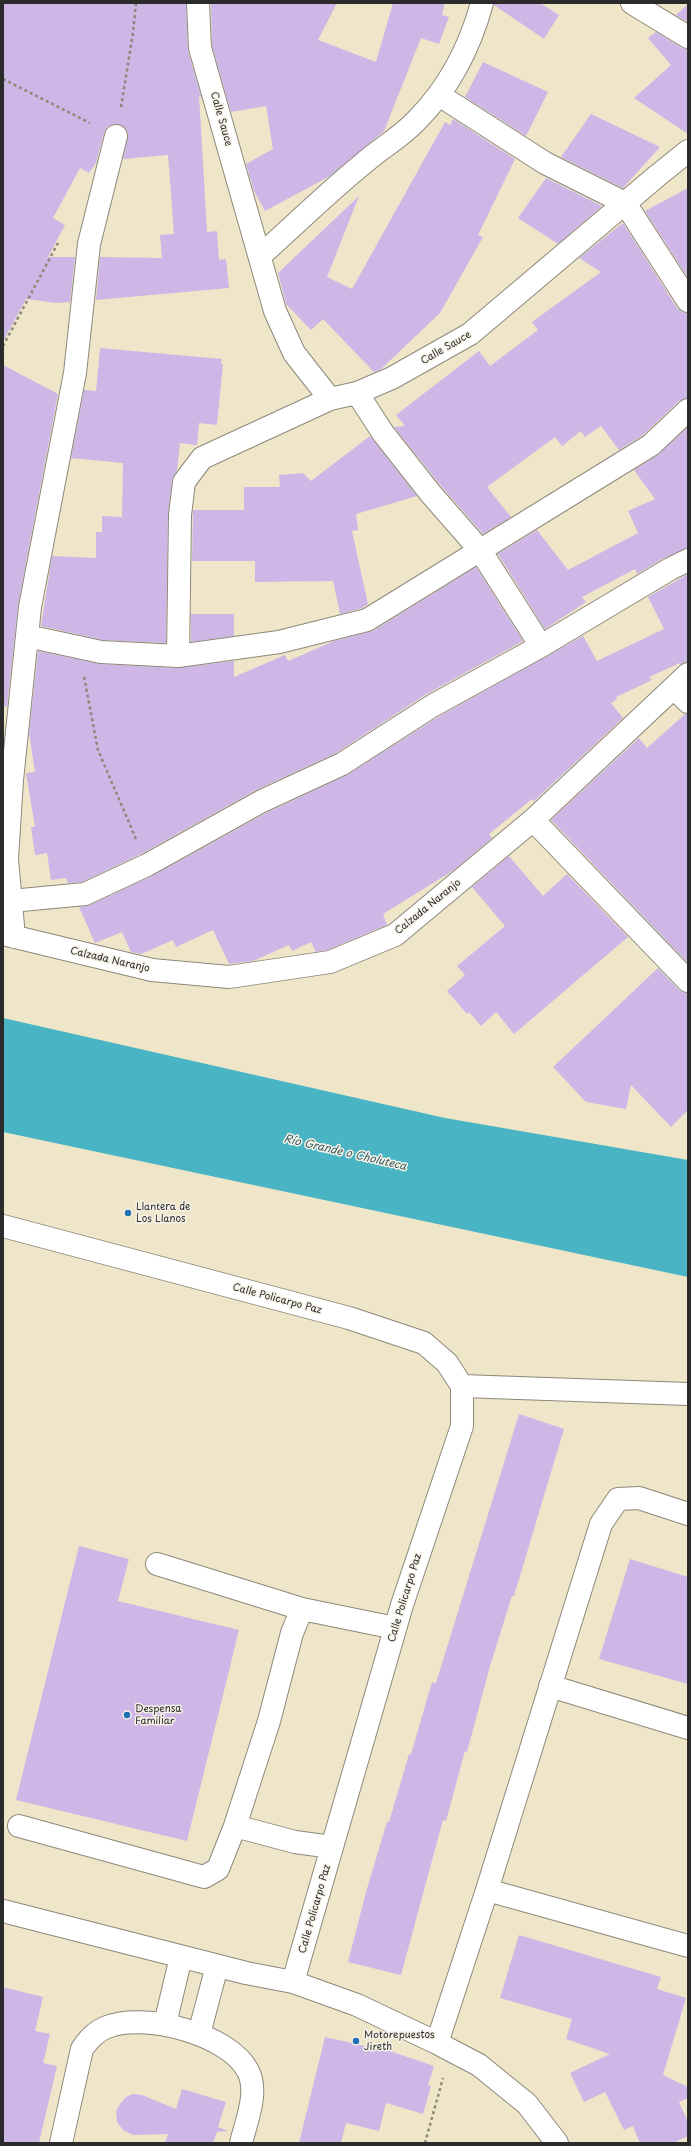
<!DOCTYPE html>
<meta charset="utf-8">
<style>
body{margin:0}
#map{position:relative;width:691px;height:2146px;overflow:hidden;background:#efe6ca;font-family:"Playpen Sans",sans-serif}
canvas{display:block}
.frame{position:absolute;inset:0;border:4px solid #2b2b2b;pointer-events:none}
</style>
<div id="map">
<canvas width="691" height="2146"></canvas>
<div class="frame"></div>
</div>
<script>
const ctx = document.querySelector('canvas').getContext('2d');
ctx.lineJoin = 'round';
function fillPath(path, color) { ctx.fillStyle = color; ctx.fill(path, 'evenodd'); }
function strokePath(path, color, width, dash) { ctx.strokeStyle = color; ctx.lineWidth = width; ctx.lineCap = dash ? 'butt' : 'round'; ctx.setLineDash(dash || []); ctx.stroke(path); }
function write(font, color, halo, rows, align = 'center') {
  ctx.font = font + ' "Playpen Sans",sans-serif'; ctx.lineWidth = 3; ctx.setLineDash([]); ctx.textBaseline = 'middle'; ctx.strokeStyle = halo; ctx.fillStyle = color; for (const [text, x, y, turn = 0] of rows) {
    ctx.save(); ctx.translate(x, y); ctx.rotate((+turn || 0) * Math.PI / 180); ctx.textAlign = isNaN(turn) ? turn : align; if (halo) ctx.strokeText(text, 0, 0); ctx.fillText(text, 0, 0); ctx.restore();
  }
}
fillPath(new Path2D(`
 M 3,1018 L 445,1118 L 688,1160 L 688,1277 L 3,1132 Z`), '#48b4c4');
fillPath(new Path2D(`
 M 3,3 L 186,3 L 188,51 L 202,99 L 199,95 L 207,232 L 217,231 L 219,260 L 226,259 L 229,288 L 96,300 L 100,257 L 162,258 L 160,235 L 174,234 L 168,155 L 123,159 L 128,133 L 124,127 L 113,124 L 107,127 L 104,133 L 96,163 L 89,173 L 80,168 L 53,218 L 65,225 L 48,257 L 75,257 L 70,302 L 57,303 L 26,299 L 3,342 Z
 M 211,3 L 337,3 L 318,40 L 376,62 L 393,3 L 445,3 L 442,15 L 449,17 L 439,44 L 421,38 L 384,131 L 330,176 L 265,211 L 254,191 L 246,164 L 273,149 L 266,106 L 231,112 L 212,46 Z
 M 494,3 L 540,3 L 559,15 L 544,39 L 494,5 Z
 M 688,4 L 688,22 L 676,15 Z
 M 656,32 L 682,48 L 688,49 L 688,134 L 634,98 L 671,65 L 648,38 Z
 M 483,62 L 548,92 L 526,136 L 465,97 Z
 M 591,114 L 660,147 L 623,188 L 561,157 Z
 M 453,119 L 515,159 L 478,235 L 483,237 L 440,313 L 380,370 L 374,372 L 323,319 L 311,330 L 286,304 L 278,273 L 359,196 L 327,277 L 352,289 L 445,122 L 450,125 Z
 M 546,178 L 602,206 L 558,244 L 518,218 Z
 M 688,188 L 688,278 L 645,211 Z
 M 623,223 L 677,308 L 682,312 L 688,313 L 688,398 L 679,401 L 643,435 L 619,450 L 601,426 L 585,437 L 581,431 L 562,446 L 555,437 L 487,487 L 511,517 L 483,534 L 441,486 L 394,427 L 405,426 L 396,415 L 479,351 L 490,366 L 538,330 L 532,322 L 601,272 L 579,258 Z
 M 100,348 L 222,359 L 221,364 L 223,364 L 217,425 L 199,423 L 197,445 L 180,443 L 177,470 L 172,480 L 168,515 L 166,643 L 103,640 L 41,626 L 52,556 L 96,558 L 96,532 L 102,532 L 102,516 L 122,517 L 123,463 L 71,458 L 84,390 L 96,391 Z
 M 3,365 L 58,394 L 18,605 L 7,707 L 3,705 Z
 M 688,427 L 688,548 L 664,558 L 637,574 L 635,569 L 582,597 L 586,602 L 545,629 L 498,554 L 537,530 L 568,570 L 638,533 L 628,511 L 655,499 L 634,470 L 659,454 Z
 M 370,436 L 417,496 L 356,514 L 358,530 L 352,531 L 368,604 L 362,608 L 340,614 L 333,581 L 255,582 L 255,561 L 192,561 L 193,510 L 244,510 L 244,487 L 280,487 L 279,475 L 303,473 L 311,481 Z
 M 476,567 L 523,641 L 425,695 L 336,753 L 256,790 L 141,854 L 82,882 L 68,883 L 66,878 L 51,880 L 47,853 L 35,855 L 31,827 L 35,827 L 26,773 L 35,772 L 29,733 L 38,651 L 100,664 L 177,668 L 234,661 L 234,677 L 285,655 L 288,661 L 334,641 L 373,631 Z
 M 688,574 L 688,662 L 680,664 L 680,663 L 649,677 L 652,680 L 616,697 L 617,699 L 611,703 L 623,718 L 534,801 L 532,799 L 489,834 L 492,838 L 454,870 L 383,914 L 387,925 L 327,950 L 316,952 L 311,942 L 292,951 L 289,945 L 253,961 L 229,964 L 213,930 L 176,947 L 173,940 L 141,954 L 131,952 L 122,932 L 95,943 L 79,907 L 90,905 L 152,876 L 268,812 L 347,775 L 438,717 L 583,636 L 597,661 L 664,629 L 648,597 Z
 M 191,614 L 234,614 L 234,636 L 191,642 Z
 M 685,714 L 688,714 L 688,963 L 551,820 L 639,738 L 647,748 Z
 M 509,856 L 543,896 L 567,874 L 628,937 L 514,1034 L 496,1012 L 481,1026 L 469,1012 L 467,1014 L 447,991 L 465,975 L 457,966 L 505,926 L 472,887 Z
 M 658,968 L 679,990 L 688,993 L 688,1110 L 671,1127 L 631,1085 L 626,1109 L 586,1102 L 553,1067 Z
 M 519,1414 L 564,1429 L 514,1596 L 512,1596 L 490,1666 L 467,1752 L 465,1751 L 446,1821 L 443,1820 L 401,1975 L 348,1962 L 366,1892 L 387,1822 L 389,1822 L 409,1754 L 411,1754 L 432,1682 L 436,1683 Z
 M 79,1546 L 129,1559 L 118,1601 L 239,1630 L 187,1841 L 16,1800 Z
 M 630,1559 L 688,1577 L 688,1684 L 599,1659 Z
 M 519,1935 L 661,1977 L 657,1989 L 686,1998 L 663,2075 L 688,2087 L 688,2098 L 679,2102 L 688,2122 L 688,2136 L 673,2143 L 640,2143 L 633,2126 L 624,2130 L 605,2092 L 584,2102 L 570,2073 L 610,2054 L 566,2039 L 572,2019 L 500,1998 Z
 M 3,1987 L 43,1997 L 35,2031 L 50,2034 L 43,2063 L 57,2066 L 39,2143 L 3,2143 Z
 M 325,2037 L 387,2051 L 387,2050 L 434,2066 L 428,2085 L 431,2086 L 423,2114 L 386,2103 L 379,2131 L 346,2123 L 341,2143 L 299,2143 Z
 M 182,2089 L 226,2102 L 218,2127 L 228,2131 L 217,2132 L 213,2143 L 165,2143 L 168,2134 L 133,2135 L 123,2130 L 117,2122 L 116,2111 L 120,2104 L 126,2097 L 133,2094 L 142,2095 L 176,2109 Z`), '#ceb6e6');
const minor = new Path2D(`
 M 198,3 L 200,48 L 275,311 L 294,353 L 330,399
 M 632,3 L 688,37
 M 439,95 L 545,163 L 625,203 L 688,301
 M 260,256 C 295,225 328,192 364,163 C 381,148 401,137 416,121 C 449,88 470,47 482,3
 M 357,393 L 383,433 L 431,494 L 480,550 L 541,646
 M 27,636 L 101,652 L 178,656 L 279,642 L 367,620 L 651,445 L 688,410
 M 178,656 L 180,515 L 184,482 L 202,458 L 330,399 L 357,393 L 392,378 L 470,334 L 657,176 L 688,151
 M 674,688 L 688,702
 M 533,820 L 688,981
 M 11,901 L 85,894 L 147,865 L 262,801 L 342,764 L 432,706 L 541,646 L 670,569 L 688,560
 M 3,934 L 152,970 L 229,977 L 330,962 L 395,935 L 533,820 L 688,674
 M 14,937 L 7,859 L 12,780 L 30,607 L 75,373 L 89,244 L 116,136
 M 3,1226 L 349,1318 L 424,1343 L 447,1363 L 462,1386 L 462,1426 L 402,1605 L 293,1982
 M 462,1386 L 688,1394
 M 157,1564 L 302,1609 L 395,1628
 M 550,1686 L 688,1728
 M 19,1826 L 204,1877 L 218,1869 L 235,1826 L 269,1721 L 292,1633 L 302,1609
 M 235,1826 L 295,1842 L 332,1847
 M 487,1890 L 688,1946
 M 3,1911 L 246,1973 L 293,1982 L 357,2005 L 437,2043 L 479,2065 L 527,2104 L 557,2143
 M 165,2024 L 181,1957
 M 199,2034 L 217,1966
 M 437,2043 L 487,1890 L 601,1524 L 618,1499 L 639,1498 L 688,1514
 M 61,2143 L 82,2049 C 89,2039 95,2032 107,2027 C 144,2012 229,2034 248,2071 C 259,2092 246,2122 241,2143`);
strokePath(minor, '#8d887a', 24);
strokePath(new Path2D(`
 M 3,79 L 90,123
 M 121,107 L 133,33 L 136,3
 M 3,346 L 58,243
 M 84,677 L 98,750 L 136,839
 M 425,2143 L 443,2078`), '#8d887a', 2.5, [3, 3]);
strokePath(minor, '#fff', 22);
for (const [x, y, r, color] of [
 [128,1213,4,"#1f6fb2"],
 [127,1715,4,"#1f6fb2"],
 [356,2041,4,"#1f6fb2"]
]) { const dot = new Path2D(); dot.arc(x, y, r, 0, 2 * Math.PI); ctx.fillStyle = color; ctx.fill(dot); strokePath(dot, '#f7f3e8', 1.5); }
write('10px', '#2b2b2b', '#f7f3e8', [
 ["Calle Sauce",221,119,74],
 ["Calle Sauce",446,348,-30],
 ["Calzada Naranjo",428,907,-39],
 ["Calzada Naranjo",110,960,13],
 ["Calle Policarpo Paz",277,1299,15],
 ["Calle Policarpo Paz",405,1598,-73],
 ["Calle Policarpo Paz",315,1909,-74]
]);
write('10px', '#2b2b2b', '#f7f3e8', [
 ["Llantera de",136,1207],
 ["Los Llanos",136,1219],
 ["Despensa",135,1709],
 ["Familiar",135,1721],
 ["Motorepuestos",364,2035],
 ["Jireth",364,2047]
], 'left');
write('italic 11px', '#355b61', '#f7f3e8', [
 ["Río Grande o Choluteca",345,1153,13]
]);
</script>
